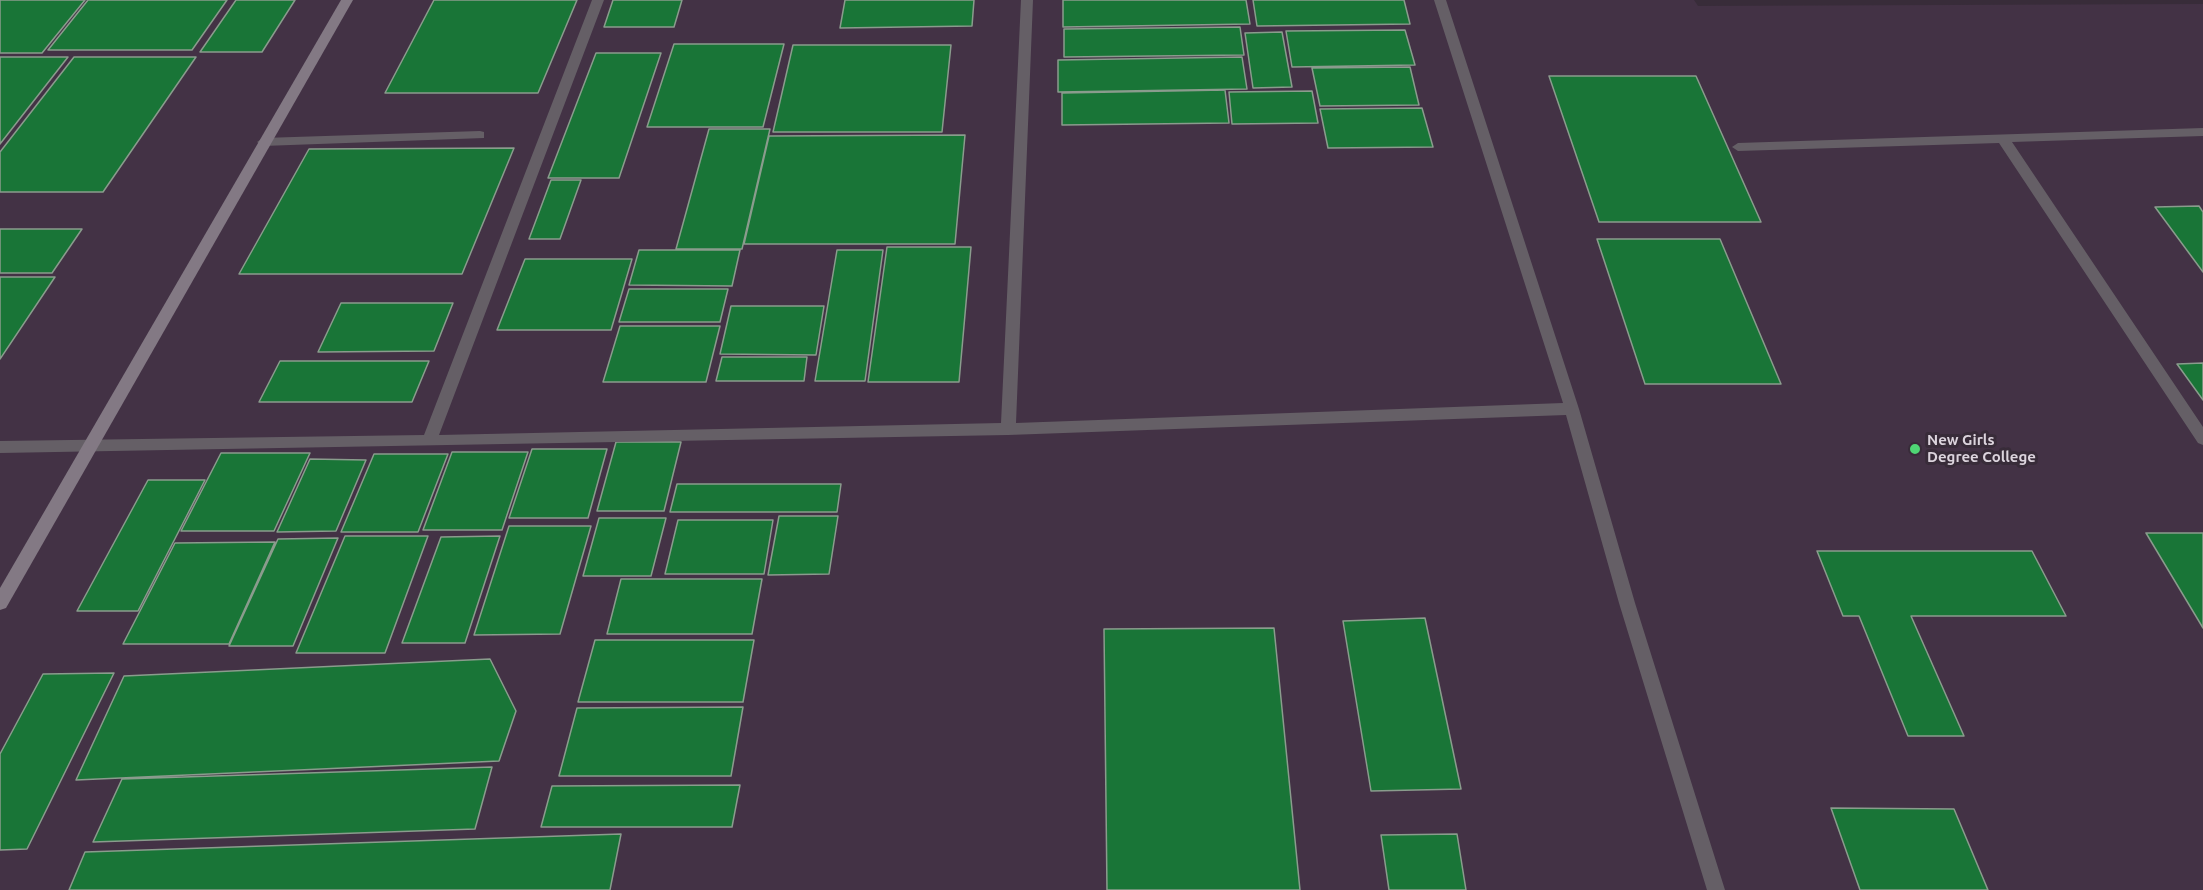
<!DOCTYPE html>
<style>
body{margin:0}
canvas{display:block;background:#382c39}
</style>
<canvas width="2203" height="890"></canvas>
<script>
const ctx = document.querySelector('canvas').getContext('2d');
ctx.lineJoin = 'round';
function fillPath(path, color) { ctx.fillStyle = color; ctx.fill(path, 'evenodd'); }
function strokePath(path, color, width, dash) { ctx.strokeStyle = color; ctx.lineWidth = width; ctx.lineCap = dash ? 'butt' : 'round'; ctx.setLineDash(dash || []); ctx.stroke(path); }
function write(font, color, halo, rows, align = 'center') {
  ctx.font = font + ' Ubuntu,sans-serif'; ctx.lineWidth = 6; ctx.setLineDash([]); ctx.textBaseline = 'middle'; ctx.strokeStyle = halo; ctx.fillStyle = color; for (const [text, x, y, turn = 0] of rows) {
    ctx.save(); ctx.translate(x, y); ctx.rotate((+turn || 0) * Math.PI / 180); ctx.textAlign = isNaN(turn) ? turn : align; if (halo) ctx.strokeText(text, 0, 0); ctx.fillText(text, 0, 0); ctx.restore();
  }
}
fillPath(new Path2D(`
 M 0,0 L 1694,0 L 1698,6 L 2203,4 L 2203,890 L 0,890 Z`), '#433245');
const building = new Path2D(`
 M 0,0 L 85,0 L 42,53 L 0,53 Z
 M 88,0 L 227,0 L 192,50 L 48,50 Z
 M 236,0 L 295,0 L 262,52 L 200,52 Z
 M 434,0 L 577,0 L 538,93 L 385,93 Z
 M 613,0 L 682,0 L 674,27 L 604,27 Z
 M 845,0 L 974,0 L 972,26 L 840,28 Z
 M 1063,0 L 1246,0 L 1250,24 L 1063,27 Z
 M 1253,0 L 1404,0 L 1410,24 L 1257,26 Z
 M 1240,27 L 1244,55 L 1064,57 L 1064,29 Z
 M 1405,30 L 1415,65 L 1292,67 L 1286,31 Z
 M 1282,32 L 1292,87 L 1253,88 L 1245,33 Z
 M 674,44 L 784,44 L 763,127 L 647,127 Z
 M 793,45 L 951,45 L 942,132 L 773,132 Z
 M 596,53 L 661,53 L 619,178 L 548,178 Z
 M 0,57 L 68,57 L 0,144 Z
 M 74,57 L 196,57 L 103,192 L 0,192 L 0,152 Z
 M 1242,57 L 1247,89 L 1058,92 L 1058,60 Z
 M 1410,67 L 1419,105 L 1320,106 L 1312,68 Z
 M 1549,76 L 1696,76 L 1761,222 L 1599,222 Z
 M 1225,90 L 1229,123 L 1062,125 L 1062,93 Z
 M 1312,91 L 1318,123 L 1232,124 L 1229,92 Z
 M 1422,108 L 1433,147 L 1328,148 L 1320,109 Z
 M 709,129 L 770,129 L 742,249 L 676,249 Z
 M 965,135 L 955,244 L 744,244 L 769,136 Z
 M 514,148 L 462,274 L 239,274 L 309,149 Z
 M 551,180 L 581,180 L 560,239 L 529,239 Z
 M 2199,206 L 2203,212 L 2203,272 L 2155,207 Z
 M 0,229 L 82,229 L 52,273 L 0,273 Z
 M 1597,239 L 1720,239 L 1781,384 L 1645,384 Z
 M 887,247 L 971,247 L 959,382 L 868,382 Z
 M 639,250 L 740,250 L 732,286 L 629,285 Z
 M 837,250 L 883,250 L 865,381 L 815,381 Z
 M 525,259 L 632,259 L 611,330 L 497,330 Z
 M 0,277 L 55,277 L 0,359 Z
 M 629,289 L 728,289 L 720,322 L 619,322 Z
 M 341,303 L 453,303 L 434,351 L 318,352 Z
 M 731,306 L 824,306 L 816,355 L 720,354 Z
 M 620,326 L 720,326 L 706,382 L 603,382 Z
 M 722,357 L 807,357 L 804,381 L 716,381 Z
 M 280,361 L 429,361 L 412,402 L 259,402 Z
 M 2203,363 L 2203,400 L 2177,364 Z
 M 616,442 L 681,442 L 664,511 L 597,511 Z
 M 532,449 L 607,449 L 588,518 L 509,518 Z
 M 452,452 L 528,452 L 502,530 L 423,530 Z
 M 221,453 L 310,453 L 274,531 L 181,531 Z
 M 374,454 L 448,454 L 418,532 L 341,532 Z
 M 310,459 L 366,460 L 336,531 L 277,532 Z
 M 148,480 L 205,480 L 138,611 L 77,611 Z
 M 677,484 L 841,484 L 837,512 L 670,512 Z
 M 779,516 L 838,516 L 829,574 L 768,575 Z
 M 599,518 L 666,518 L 651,576 L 583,576 Z
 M 678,520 L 773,520 L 764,574 L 665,574 Z
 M 509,526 L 591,526 L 560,634 L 474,635 Z
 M 2146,533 L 2203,533 L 2203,628 Z
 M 345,536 L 428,536 L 385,653 L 296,653 Z
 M 500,536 L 465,643 L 402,643 L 441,537 Z
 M 338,538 L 293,646 L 229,646 L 278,539 Z
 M 275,542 L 229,644 L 123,644 L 175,543 Z
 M 1817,551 L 2032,551 L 2066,616 L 1911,616 L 1964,736 L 1908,736 L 1859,616 L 1843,616 Z
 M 621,579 L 762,579 L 752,634 L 607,634 Z
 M 1425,618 L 1461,789 L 1371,791 L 1343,621 Z
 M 1274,628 L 1300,890 L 1107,890 L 1104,629 Z
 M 595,640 L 754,640 L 743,702 L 578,702 Z
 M 490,659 L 516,711 L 499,761 L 76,780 L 124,676 Z
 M 114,673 L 27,849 L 0,850 L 0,754 L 43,674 Z
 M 743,707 L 731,776 L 559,776 L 577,708 Z
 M 492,767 L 475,829 L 93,842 L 122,779 Z
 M 740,785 L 732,827 L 541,827 L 552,786 Z
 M 1831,808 L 1954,809 L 1988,890 L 1860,890 Z
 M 621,834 L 610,890 L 69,890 L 85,852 Z
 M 1457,834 L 1466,890 L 1389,890 L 1381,835 Z`);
fillPath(building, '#197537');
strokePath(building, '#8a9c8d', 1.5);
fillPath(new Path2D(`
 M 2203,128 L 2203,136 L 2012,142 L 2203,427 L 2203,445 L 2198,443 L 1999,143 L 1738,151 L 1732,147 L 1738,143 Z
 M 480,131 L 484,132 L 484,138 L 263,146 L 257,142 L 263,138 Z`), '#655f66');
fillPath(new Path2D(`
 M 592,0 L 604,0 L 439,435 L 1001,423 L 1021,0 L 1033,0 L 1016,423 L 1563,403 L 1434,0 L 1446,0 L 1579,409 L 1635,603 L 1725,890 L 1707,890 L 1619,603 L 1566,415 L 1008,435 L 0,453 L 0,441 L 424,435 Z`), '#655f66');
fillPath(new Path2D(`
 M 341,0 L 353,0 L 6,608 L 0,610 L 0,588 Z`), '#837984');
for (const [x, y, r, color] of [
 [1915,449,6,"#4fd675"]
]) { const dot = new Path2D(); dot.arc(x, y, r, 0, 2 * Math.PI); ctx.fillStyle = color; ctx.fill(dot); strokePath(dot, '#382c39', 2); }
write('bold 15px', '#dcd4dd', '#382c39', [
 ["New Girls",1927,440],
 ["Degree College",1927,457]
], 'left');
</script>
